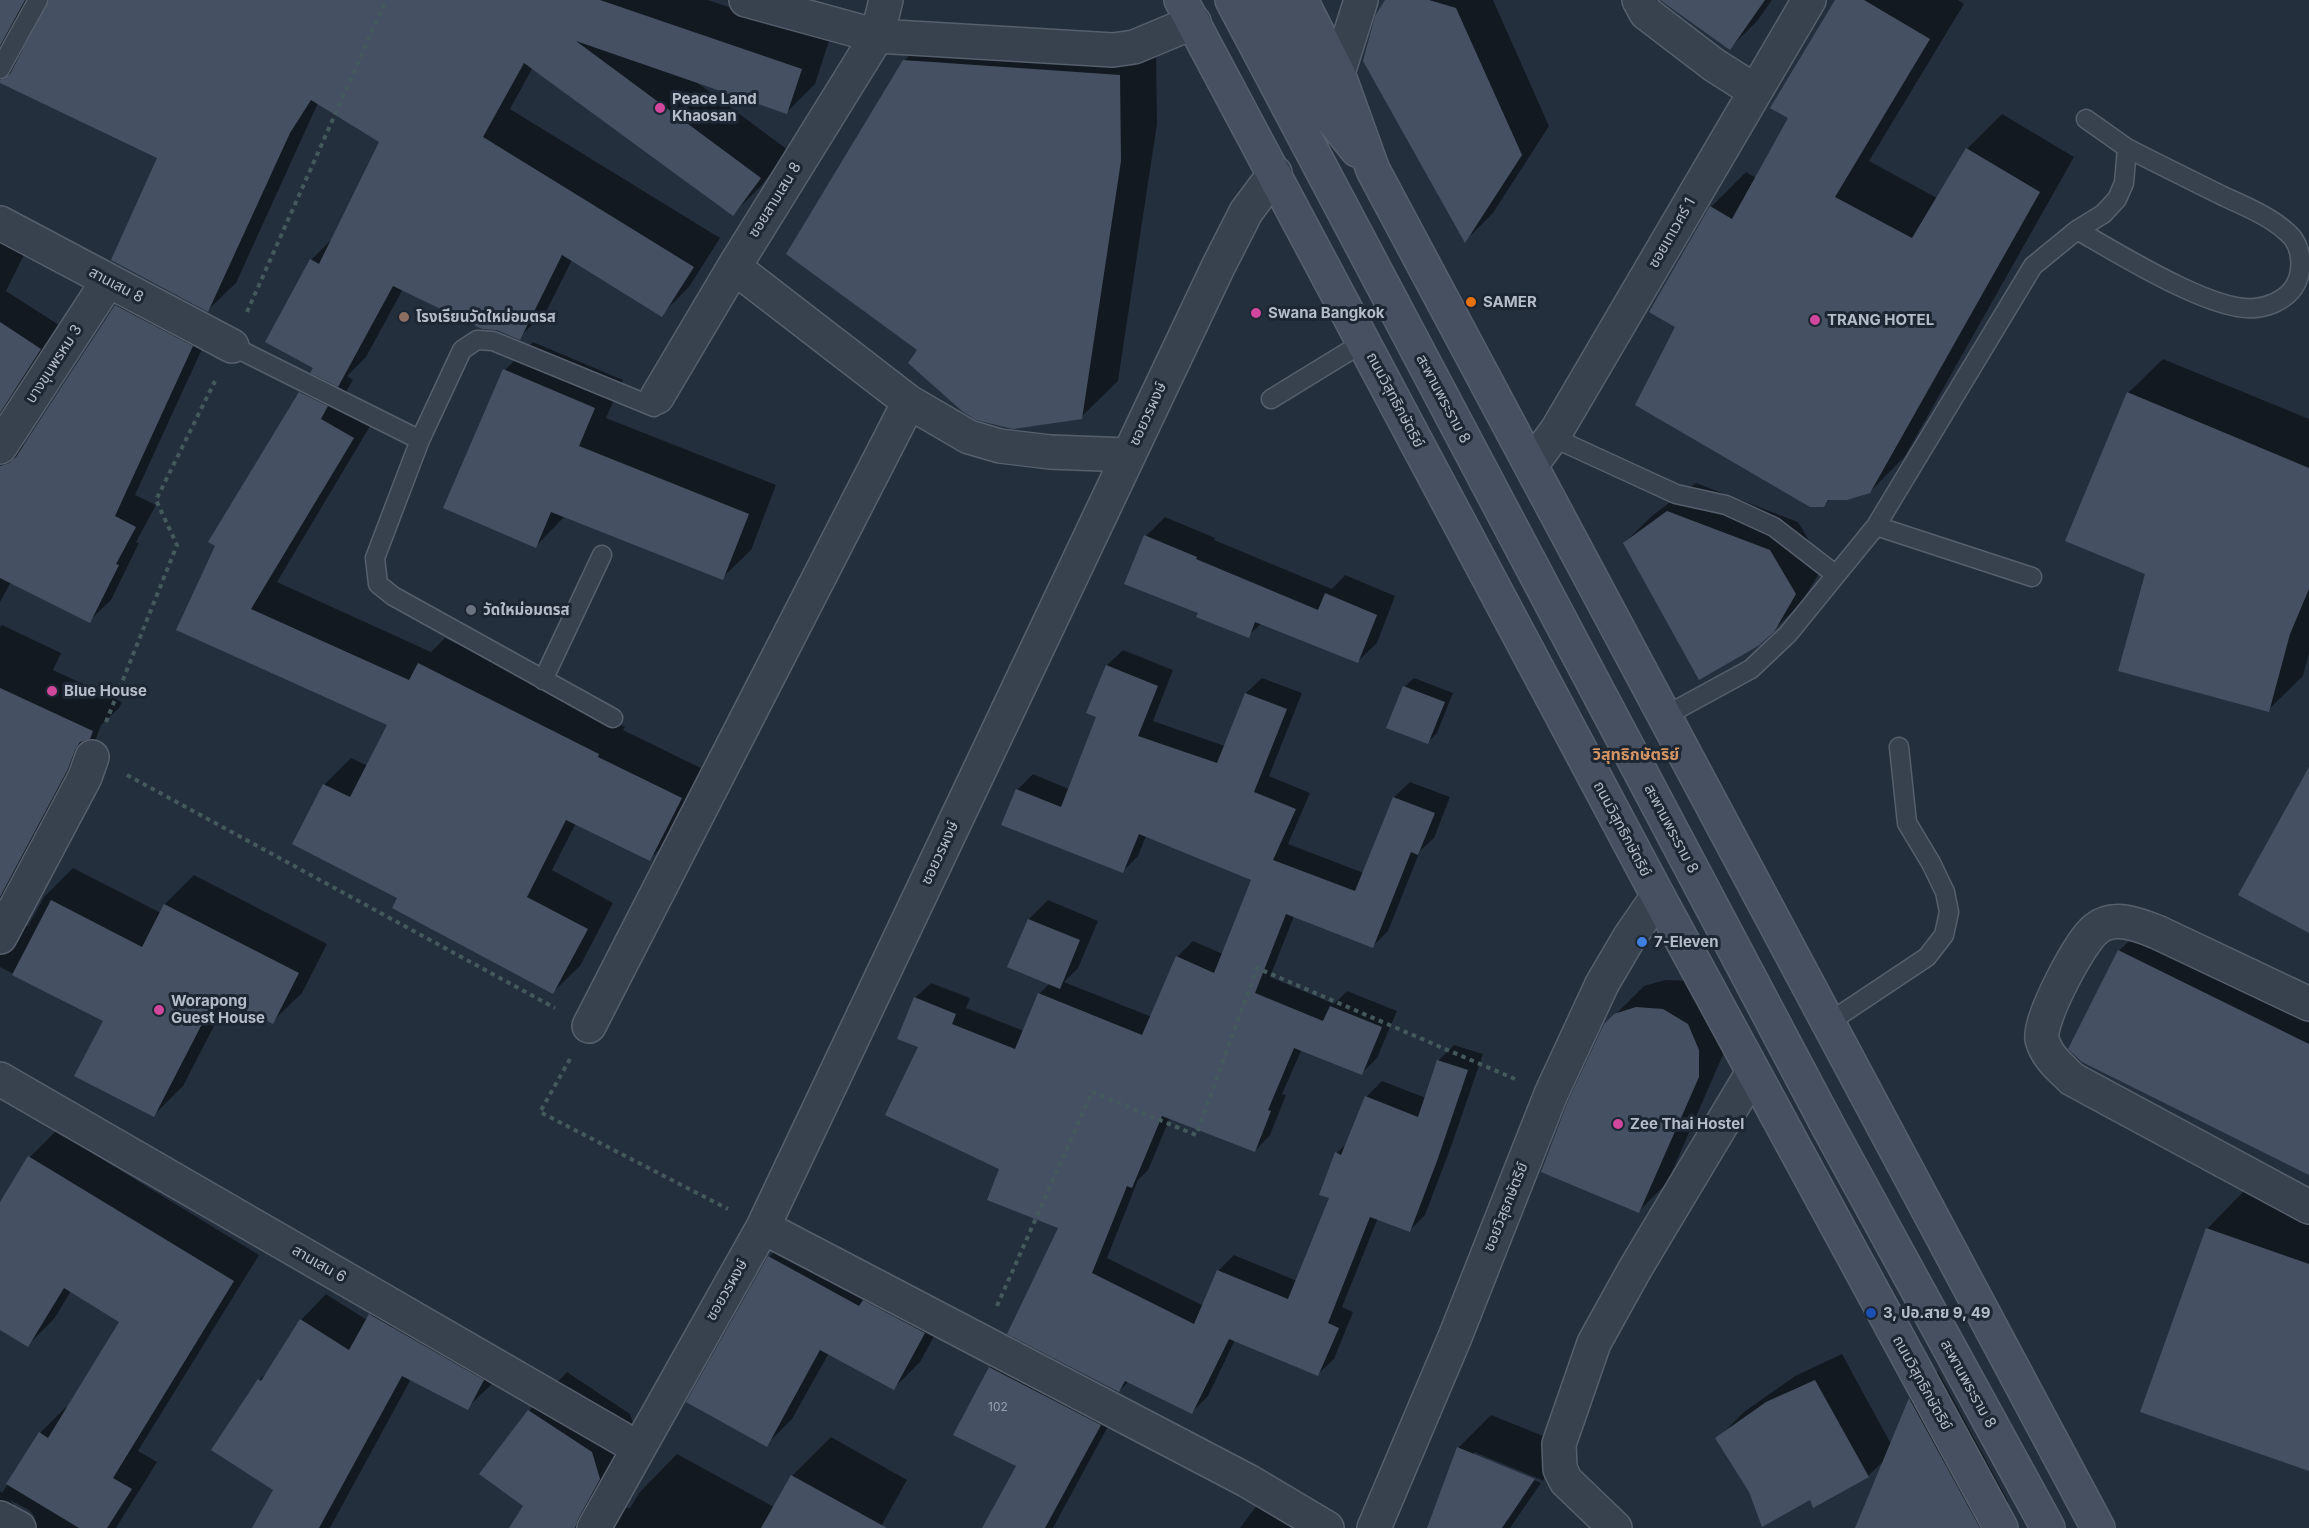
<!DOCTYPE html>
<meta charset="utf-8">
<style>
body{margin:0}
canvas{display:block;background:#242f3e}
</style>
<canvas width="2309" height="1528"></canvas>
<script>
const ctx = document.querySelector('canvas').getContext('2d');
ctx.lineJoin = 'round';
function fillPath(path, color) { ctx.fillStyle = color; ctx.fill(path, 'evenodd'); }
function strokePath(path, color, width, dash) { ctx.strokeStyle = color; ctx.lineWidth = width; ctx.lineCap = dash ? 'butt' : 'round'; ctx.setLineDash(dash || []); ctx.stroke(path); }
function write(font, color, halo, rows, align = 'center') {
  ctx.font = font + ' Inter,"Noto Sans Thai",sans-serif'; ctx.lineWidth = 6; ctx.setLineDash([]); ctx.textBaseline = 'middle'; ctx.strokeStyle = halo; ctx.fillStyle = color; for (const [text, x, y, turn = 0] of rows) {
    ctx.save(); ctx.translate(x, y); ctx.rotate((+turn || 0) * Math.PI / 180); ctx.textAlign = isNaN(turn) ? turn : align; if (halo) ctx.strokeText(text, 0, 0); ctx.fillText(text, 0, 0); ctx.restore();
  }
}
fillPath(new Path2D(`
 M 0,0 L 36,0 L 17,46 L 25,51 L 61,0 L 708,0 L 829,41 L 815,84 L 787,112 L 695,81 L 788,150 L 761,186 L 733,214 L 533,67 L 510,109 L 720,238 L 689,287 L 661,315 L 572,260 L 547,310 L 519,338 L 403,289 L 366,357 L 347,376 L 353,380 L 346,392 L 379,411 L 277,582 L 431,652 L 445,638 L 625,727 L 623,730 L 707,771 L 676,833 L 650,859 L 576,823 L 552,870 L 613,903 L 580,966 L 553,992 L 399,898 L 294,843 L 325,784 L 351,758 L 368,766 L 389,724 L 178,629 L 300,393 L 318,375 L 315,367 L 311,260 L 335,236 L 381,142 L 318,103 L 236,283 L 208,310 L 159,158 L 0,81 Z
 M 1386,0 L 1493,0 L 1549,126 L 1493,213 L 1465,241 Z
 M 1662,0 L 1772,0 L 1758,20 L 1730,48 Z
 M 1837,0 L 1958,0 L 1964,4 L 1869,161 L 1937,198 L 1967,149 L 2002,114 L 2074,157 L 1905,456 L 1870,492 L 1831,498 L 1824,506 L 1677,326 L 1711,207 L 1746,172 L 1756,178 L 1790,118 Z
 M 941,24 L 1156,39 L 1157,124 L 1118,381 L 1081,417 L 919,349 L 904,61 Z
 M 0,225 L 31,241 L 6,291 L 62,327 L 21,445 L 26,444 L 116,306 L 137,285 L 213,325 L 135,495 L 156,505 L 136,542 L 139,543 L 111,600 L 89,621 L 11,582 L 0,602 Z
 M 533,342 L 623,380 L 606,418 L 776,485 L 751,550 L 722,578 L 565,516 L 536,546 L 505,370 Z
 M 2163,359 L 2309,419 L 2309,653 L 2303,676 L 2268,710 L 2147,573 L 2128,393 Z
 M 1696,483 L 1798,522 L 1824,565 L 1802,602 L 1773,631 L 1624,543 L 1653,515 Z
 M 1165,517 L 1215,538 L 1214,540 L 1332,589 L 1345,575 L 1395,596 L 1377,643 L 1357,662 L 1262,623 L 1248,636 L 1200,612 L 1146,536 Z
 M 2,625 L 61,653 L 53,670 L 122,702 L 119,708 L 101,725 L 96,739 L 12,898 L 20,925 L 28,926 L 44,897 L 73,868 L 161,913 L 165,904 L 194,875 L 327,944 L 302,993 L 272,1022 L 228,999 L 183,1086 L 154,1115 L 105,1021 L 0,967 L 0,627 Z
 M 1123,650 L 1173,670 L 1153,721 L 1225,746 L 1246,693 L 1262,678 L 1302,693 L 1269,776 L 1310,793 L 1288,844 L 1364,873 L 1394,797 L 1410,782 L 1450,797 L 1434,838 L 1420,851 L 1388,931 L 1373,946 L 1294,916 L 1270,977 L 1334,1004 L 1347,991 L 1397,1011 L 1377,1058 L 1361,1074 L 1302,1049 L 1282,1094 L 1286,1095 L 1270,1135 L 1255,1151 L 1170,1118 L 1148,1170 L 1138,1180 L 1107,1258 L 1204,1306 L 1218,1271 L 1234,1255 L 1297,1281 L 1331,1197 L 1337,1153 L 1348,1142 L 1366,1097 L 1382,1081 L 1426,1098 L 1438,1061 L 1454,1045 L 1483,1054 L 1452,1144 L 1425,1215 L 1409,1231 L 1378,1218 L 1342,1307 L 1353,1312 L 1334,1359 L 1318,1374 L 1235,1340 L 1208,1396 L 1192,1412 L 1129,1381 L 1119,1391 L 1060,1227 L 1001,1168 L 920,1046 L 915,998 L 931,983 L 970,998 L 966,1008 L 1024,1031 L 1039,994 L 1050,983 L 1029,919 L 1048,900 L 1098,921 L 1078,968 L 1064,982 L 1152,1017 L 1177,957 L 1193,941 L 1223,954 L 1253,879 L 1146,836 L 1138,856 L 1122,872 L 1017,790 L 1033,774 L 1069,789 L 1098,717 L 1088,712 L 1107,665 Z
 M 1414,678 L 1453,693 L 1437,733 L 1428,742 L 1404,687 Z
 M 2156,914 L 2309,990 L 2309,1174 L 2070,1049 L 2119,951 Z
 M 1665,980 L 1692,981 L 1726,1048 L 1667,1183 L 1639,1211 L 1605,1025 L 1644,986 Z
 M 56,1131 L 259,1255 L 138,1451 L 157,1462 L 116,1528 L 0,1528 L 0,1491 L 2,1493 L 40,1433 L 66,1407 L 68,1408 L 121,1321 L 71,1291 L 54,1319 L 28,1345 L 0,1329 L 0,1205 L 30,1157 ZM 10,1500 L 29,1510 L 36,1518 L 17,1509 Z
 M 2243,1192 L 2309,1215 L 2309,1469 L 2207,1229 Z
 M 795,1231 L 950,1307 L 920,1362 L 894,1388 L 829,1353 L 792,1419 L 766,1445 L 769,1257 Z
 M 395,1289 L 493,1383 L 467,1408 L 411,1379 L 331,1526 L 329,1528 L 262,1528 L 275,1490 L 213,1449 L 259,1380 L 269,1370 L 301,1320 L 326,1294 L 367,1320 Z
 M 1009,1348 L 1119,1406 L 1053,1528 L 984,1528 L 1018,1466 L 955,1434 L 990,1367 Z
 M 1842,1354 L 1891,1444 L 1910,1399 L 1938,1371 L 2008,1501 L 1994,1528 L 1856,1528 L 1885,1460 L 1868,1476 L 1810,1498 L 1750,1492 L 1717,1439 L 1744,1412 L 1795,1376 Z
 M 567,1372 L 630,1414 L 638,1439 L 624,1507 L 630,1508 L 639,1493 L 677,1454 L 774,1507 L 792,1476 L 831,1437 L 907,1480 L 880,1528 L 510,1528 L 525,1506 L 529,1411 Z
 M 1491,1415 L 1566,1445 L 1542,1482 L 1542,1480 L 1474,1452 L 1474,1455 L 1541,1483 L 1510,1528 L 1429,1528 L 1458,1448 Z
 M 1274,1489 L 1304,1528 L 1240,1528 L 1255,1508 Z`), '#0007');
fillPath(new Path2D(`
 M 0,0 L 25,0 L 0,46 Z
 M 49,0 L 600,0 L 802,69 L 787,114 L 576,41 L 761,178 L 733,216 L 524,63 L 483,137 L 694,267 L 662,317 L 562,255 L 520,340 L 497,330 L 482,329 L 393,286 L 338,387 L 310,373 L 313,368 L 265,342 L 310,259 L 319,264 L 379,142 L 311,100 L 290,133 L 208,312 L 111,260 L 157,158 L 0,83 L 0,80 L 10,74 Z
 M 1385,0 L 1429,0 L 1456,8 L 1522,155 L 1465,243 L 1363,61 L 1375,16 Z
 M 1660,0 L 1765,0 L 1730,50 Z
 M 1835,0 L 1864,0 L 1930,39 L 1835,197 L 1912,238 L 1966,148 L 2040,192 L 1870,493 L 1847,500 L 1828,500 L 1824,507 L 1810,507 L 1635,405 L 1675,327 L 1649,312 L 1710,206 L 1732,219 L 1788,118 L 1770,108 Z
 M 903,60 L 1120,75 L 1121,161 L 1082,419 L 1013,429 L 976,420 L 962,411 L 908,363 L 917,350 L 786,254 Z
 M 115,305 L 193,346 L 115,516 L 136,527 L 116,564 L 119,565 L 90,623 L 0,578 L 0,466 L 9,463 L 16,457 Z
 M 0,322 L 41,349 L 0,413 Z
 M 503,369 L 595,408 L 579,446 L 749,514 L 723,580 L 551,512 L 536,548 L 443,508 Z
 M 299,392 L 328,406 L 321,419 L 354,438 L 251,609 L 409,680 L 418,663 L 599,754 L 598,757 L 682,798 L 650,861 L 566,820 L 527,897 L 588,929 L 553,994 L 392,908 L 397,898 L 292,844 L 323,784 L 350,797 L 387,725 L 176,630 L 215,546 L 208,542 Z
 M 2127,392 L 2309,468 L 2309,589 L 2290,634 L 2269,712 L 2118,671 L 2145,574 L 2065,541 Z
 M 1667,511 L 1770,550 L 1796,594 L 1774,632 L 1758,646 L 1699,680 L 1623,543 Z
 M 1144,535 L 1197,557 L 1196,559 L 1318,610 L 1325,593 L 1377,615 L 1358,663 L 1255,622 L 1249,638 L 1196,617 L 1198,613 L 1124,584 Z
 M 1106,665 L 1158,686 L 1138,736 L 1217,763 L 1245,693 L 1287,709 L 1254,792 L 1296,809 L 1273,860 L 1355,891 L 1393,797 L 1435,813 L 1418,855 L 1411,852 L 1373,948 L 1286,914 L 1255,993 L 1323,1021 L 1330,1006 L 1382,1027 L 1362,1075 L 1294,1048 L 1268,1110 L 1271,1111 L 1255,1152 L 1162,1116 L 1132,1188 L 1127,1186 L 1092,1273 L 1194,1324 L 1217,1270 L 1288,1299 L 1329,1198 L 1319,1195 L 1335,1152 L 1341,1155 L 1365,1096 L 1418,1117 L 1437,1060 L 1468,1070 L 1437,1161 L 1410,1232 L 1370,1217 L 1328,1323 L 1339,1328 L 1318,1376 L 1229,1339 L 1192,1414 L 1125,1381 L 1119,1392 L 1007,1334 L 1058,1228 L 987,1200 L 999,1169 L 885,1115 L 918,1047 L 897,1039 L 914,997 L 956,1014 L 952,1024 L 1015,1049 L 1038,993 L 1142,1035 L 1176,956 L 1214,973 L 1251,880 L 1139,834 L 1123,873 L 1001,825 L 1016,789 L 1061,807 L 1096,717 L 1086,713 Z
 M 1403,686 L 1445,702 L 1428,744 L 1386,728 Z
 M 0,688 L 93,731 L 90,739 L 80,742 L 75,750 L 68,769 L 0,897 Z
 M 2309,767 L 2309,933 L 2238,895 Z
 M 51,900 L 142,947 L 164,904 L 299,973 L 273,1024 L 217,995 L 154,1117 L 74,1076 L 103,1021 L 12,975 Z
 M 1028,919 L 1080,940 L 1060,989 L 1007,967 Z
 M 2118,950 L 2309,1044 L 2309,1175 L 2082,1062 L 2068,1049 Z
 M 1636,1007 L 1663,1009 L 1688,1024 L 1699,1050 L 1699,1077 L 1639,1213 L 1541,1172 L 1568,1101 L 1604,1024 L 1614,1014 Z
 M 28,1156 L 234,1281 L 113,1478 L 132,1489 L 107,1528 L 79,1528 L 6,1484 L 39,1432 L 48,1438 L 119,1322 L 64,1288 L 28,1347 L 0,1330 L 0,1202 Z
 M 2206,1228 L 2309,1264 L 2309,1471 L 2140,1412 Z
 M 768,1256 L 859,1306 L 863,1300 L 925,1333 L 894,1390 L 820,1350 L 767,1447 L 686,1402 Z
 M 369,1314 L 484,1380 L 468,1410 L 402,1376 L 319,1528 L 252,1528 L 273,1490 L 211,1450 L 258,1379 L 261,1381 L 300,1319 L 349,1350 Z
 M 989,1367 L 1101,1425 L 1045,1528 L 982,1528 L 1016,1466 L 953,1435 Z
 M 1815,1380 L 1869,1477 L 1813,1508 L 1810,1500 L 1762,1527 L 1749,1492 L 1715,1438 L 1766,1402 Z
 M 1909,1398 L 1980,1528 L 1855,1528 Z
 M 528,1410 L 592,1452 L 600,1479 L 578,1519 L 575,1528 L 509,1528 L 523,1506 L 479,1474 Z
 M 1457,1447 L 1535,1479 L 1502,1528 L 1427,1528 Z
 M 791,1475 L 887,1528 L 761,1528 Z`), '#455162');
const service = new Path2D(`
 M 0,69 L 38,0
 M 2077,230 C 2116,252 2213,313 2255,308 C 2268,307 2282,301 2291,291 C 2304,276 2304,247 2288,233 C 2271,217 2247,207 2225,197 C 2193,181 2160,165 2127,148
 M 232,346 L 420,440 L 462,350 L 477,340 L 493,341 L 654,407 L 657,397
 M 1271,399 L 1364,342
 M 1552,437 L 1676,494 L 1726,505 L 1774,527 L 1836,575 L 1788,634 L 1751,669 L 1665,716
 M 420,440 L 375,558 L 378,584 L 393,596 L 613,718
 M 1876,526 L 2033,266 L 2077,230 L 2103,214 L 2117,199 L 2124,183 L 2127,148 L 2086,119
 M 1836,575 L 1876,526 L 2032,577
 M 543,680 L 602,555
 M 1828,1023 L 1927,957 L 1944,935 L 1949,912 L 1945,892 L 1931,863 L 1907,823 L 1899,747`);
const minor = new Path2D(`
 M 746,0 L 877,36 L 1113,50 L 1134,47 L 1194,22
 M 1639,0 L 1646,13 L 1714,65 L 1755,91
 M 1338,73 L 1361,0
 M 0,223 L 232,346
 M 734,267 L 909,402 L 969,437 L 1000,446 L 1050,452 L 1129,455
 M 657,397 L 734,267 L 877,36 L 886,0
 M 0,447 L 108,281
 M 1532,464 L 1557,430 L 1809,0
 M 0,937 L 85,777 L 92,757
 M 2309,1004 L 2157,932 C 2139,925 2114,914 2096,929 C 2080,941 2038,1021 2042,1039 C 2046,1056 2060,1067 2072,1079 L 2309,1207
 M 589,1026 L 909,402
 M 0,1079 L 638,1448
 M 763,1227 L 1248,1481 L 1327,1528
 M 0,1518 L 19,1528
 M 594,1528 L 763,1227 L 1218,267 L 1246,212 L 1275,173
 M 1374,1528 L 1455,1337 L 1551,1094 L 1602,984 L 1629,938 L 1658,896
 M 1615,1528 L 1566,1481 L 1560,1469 L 1559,1444 L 1594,1343 L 1635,1269 L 1753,1072`);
const secondary = new Path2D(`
 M 1181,0 L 1658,896 L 2001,1528
 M 1232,0 L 1829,1128 L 2048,1528
 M 1265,0 L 1332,119 L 1357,150
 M 1301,0 L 1338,73 L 1373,170 L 2098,1528`);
strokePath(service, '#565f6c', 21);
strokePath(minor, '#565f6c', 36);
strokePath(secondary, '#565f6c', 36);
strokePath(new Path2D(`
 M 247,312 L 386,0
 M 106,722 L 177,545 L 156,500 L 215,381
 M 127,775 L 555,1008
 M 570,1059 L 540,1112 L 728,1209
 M 997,1306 L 1092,1092 L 1196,1135 L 1257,968 L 1515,1079`), '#44595c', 4, [4.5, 4.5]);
strokePath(service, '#38414e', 18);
strokePath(minor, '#38414e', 33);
strokePath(secondary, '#465061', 33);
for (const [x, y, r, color] of [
 [660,108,6,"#d1479c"],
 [1471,302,6,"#e8710a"],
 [1256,313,6,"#d1479c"],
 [404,317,6,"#8d6e63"],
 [1815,320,6,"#d1479c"],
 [471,610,6,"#6b7280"],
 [52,691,6,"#d1479c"],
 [1642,942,6,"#3f7fe0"],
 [159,1010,6,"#d1479c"],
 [1618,1124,6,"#d1479c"],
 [1871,1313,6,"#1a4fb4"]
]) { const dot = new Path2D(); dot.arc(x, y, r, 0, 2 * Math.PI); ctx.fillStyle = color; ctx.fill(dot); strokePath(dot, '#1d2633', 2); }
write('12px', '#98a1af', null, [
 ["102",998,1407]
]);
write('bold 15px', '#b4bcc9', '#1d2633', [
 ["Peace Land",672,99],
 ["Khaosan",672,116],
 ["SAMER",1483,302],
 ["Swana Bangkok",1268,313],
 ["โรงเรียนวัดใหม่อมตรส",416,317],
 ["TRANG HOTEL",1827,320],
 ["วัดใหม่อมตรส",483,610],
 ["Blue House",64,691],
 ["7-Eleven",1654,942],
 ["Worapong",171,1001],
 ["Guest House",171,1018],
 ["Zee Thai Hostel",1630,1124],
 ["3, ปอ.สาย 9, 49",1883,1313]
], 'left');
write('15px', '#b4bcc9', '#1d2633', [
 ["ซอยสามเสน 8",775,200,-58],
 ["ซอยเทเวศร์ 1",1672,233,-60],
 ["สานเสน 8",116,285,28],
 ["บางขุนพรหม 3",54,364,-57],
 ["สะพานพระราม 8",1443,399,62],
 ["ถนนวิสุทธิกษัตริย์",1395,400,62],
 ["ซอยวรผงษ์",1148,414,-65],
 ["ถนนวิสุทธิกษัตริย์",1622,829,62],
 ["สะพานพระราม 8",1671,829,62],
 ["ซอยวรผงษ์",940,853,-65],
 ["ซอยวิสุธกษัตริย์",1506,1207,-68],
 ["สานเสน 6",319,1264,30],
 ["ซอยวรผงษ์",727,1290,-60],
 ["ถนนวิสุทธิกษัตริย์",1922,1383,61],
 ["สะพานพระราม 8",1968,1384,61]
]);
write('bold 16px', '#d59563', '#1d2633', [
 ["วิสุทธิกษัตริย์",1636,755]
]);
</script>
